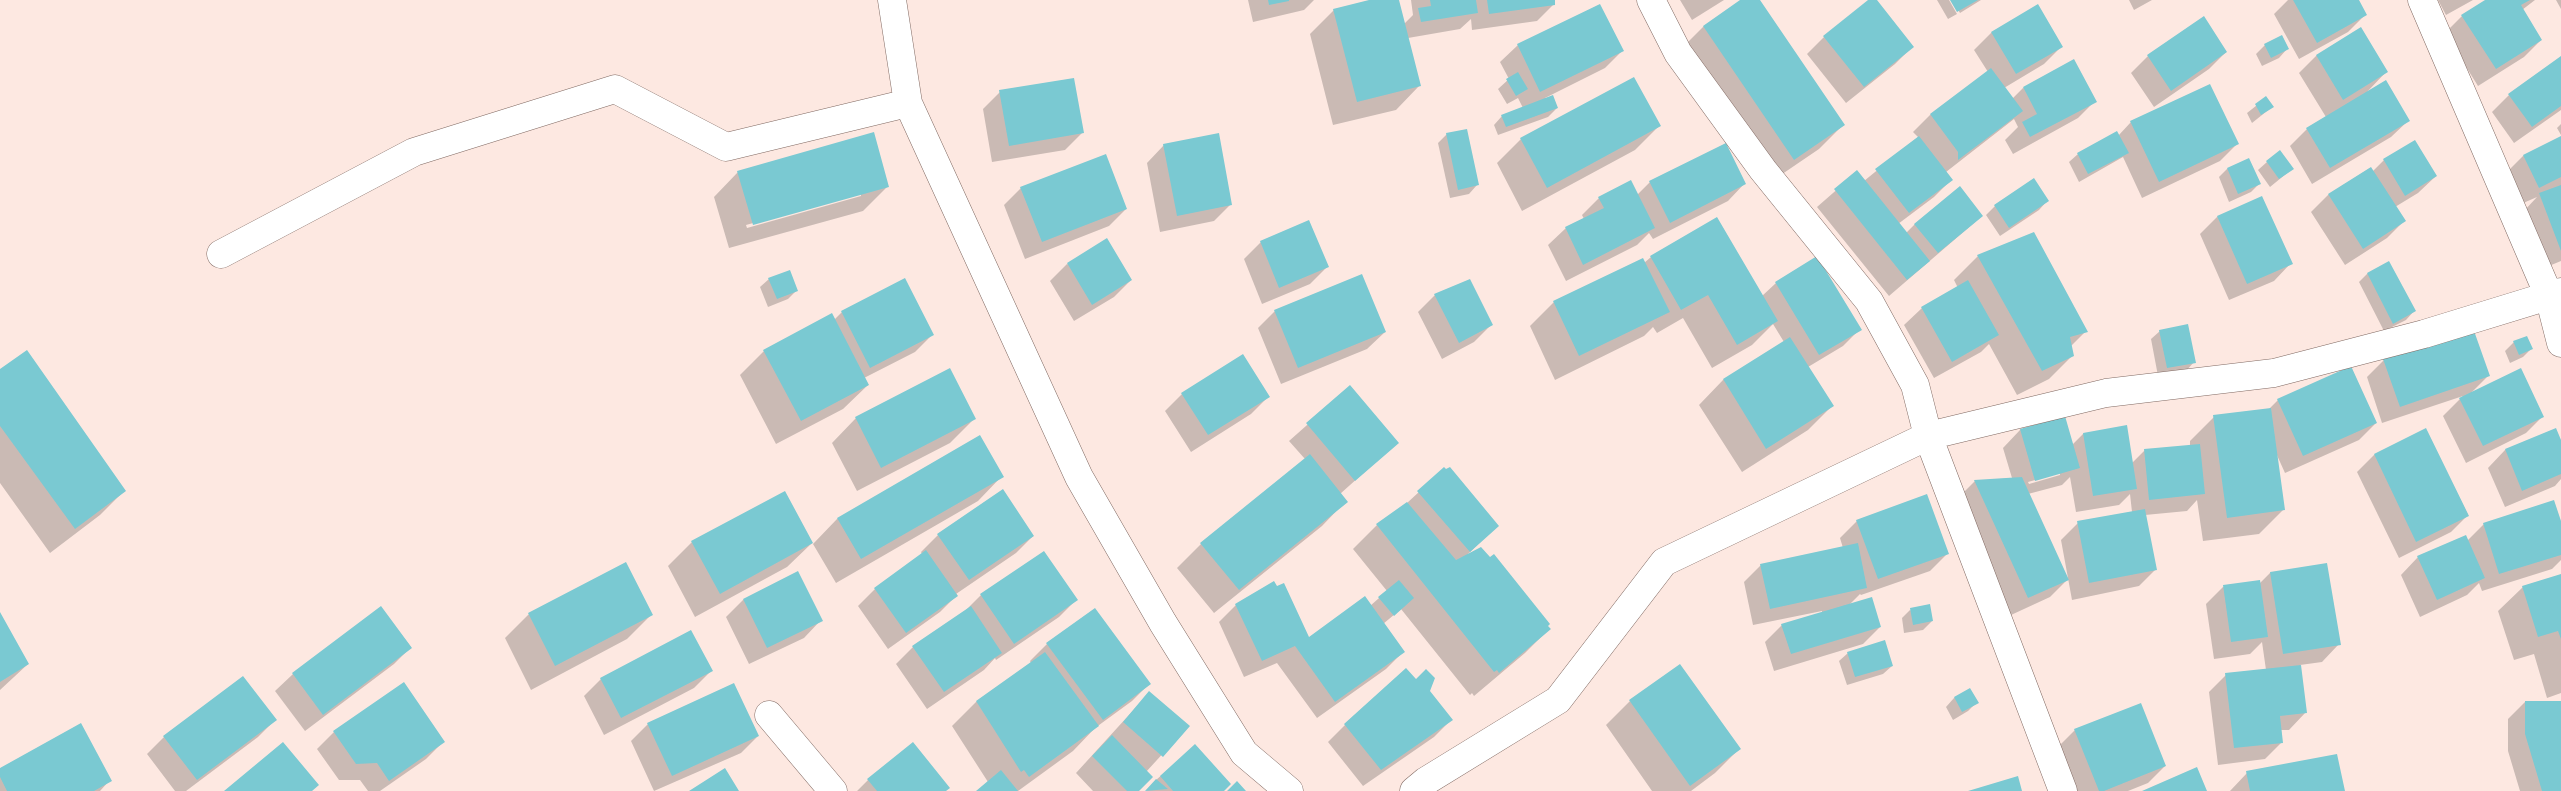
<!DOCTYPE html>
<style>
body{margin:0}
canvas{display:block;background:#fde8e1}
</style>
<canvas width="2561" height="791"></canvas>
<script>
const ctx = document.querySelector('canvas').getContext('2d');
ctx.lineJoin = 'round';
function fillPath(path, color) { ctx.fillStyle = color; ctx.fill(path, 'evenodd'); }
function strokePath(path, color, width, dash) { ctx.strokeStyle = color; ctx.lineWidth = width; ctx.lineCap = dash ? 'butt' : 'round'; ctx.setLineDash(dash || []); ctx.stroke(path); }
fillPath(new Path2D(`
 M 1248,0 L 1314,0 L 1304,10 L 1253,22 Z
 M 1374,0 L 1398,0 L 1404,24 L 1413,15 L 1411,0 L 1553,0 L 1554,4 L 1537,21 L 1472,30 L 1471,19 L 1460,29 L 1408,38 L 1420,85 L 1396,110 L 1333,125 L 1310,34 L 1334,10 Z
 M 1680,0 L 1724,0 L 1692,20 Z
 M 1742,0 L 1759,0 L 1843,125 L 1819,149 L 1769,183 L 1679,51 L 1704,26 Z
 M 1870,0 L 1875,0 L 1912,47 L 1895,64 L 1846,103 L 1807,54 L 1824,37 Z
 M 1937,0 L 1949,0 L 1957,14 L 1948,19 Z
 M 1952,0 L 1981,0 L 1960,13 Z
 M 2129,0 L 2152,0 L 2134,10 Z
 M 2288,0 L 2357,0 L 2365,15 L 2348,32 L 2299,59 L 2274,14 Z
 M 2438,0 L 2473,0 L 2446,15 Z
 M 2487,0 L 2535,0 L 2522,10 L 2541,40 L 2524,57 L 2478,86 L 2445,33 L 2462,16 Z
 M 2556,0 L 2561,0 L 2561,9 Z
 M 1599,5 L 1622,51 L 1605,68 L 1545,98 L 1557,108 L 1548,117 L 1498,135 L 1494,125 L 1502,116 L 1523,108 L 1518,98 L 1507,104 L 1498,89 L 1509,79 L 1500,62 L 1518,45 Z
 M 2037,6 L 2061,47 L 2044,64 L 2004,88 L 2012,99 L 2023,88 L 2095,101 L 2078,118 L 2013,154 L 2005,140 L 2018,127 L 2014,119 L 1946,172 L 1951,180 L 1934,197 L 1898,224 L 1906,233 L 1915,224 L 1982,216 L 1889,296 L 1817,207 L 1857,172 L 1864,181 L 1918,137 L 1913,132 L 1930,115 L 1988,72 L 1974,50 L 1991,33 Z
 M 2361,29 L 2386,72 L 2367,92 L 2409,120 L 2391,137 L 2312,184 L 2290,146 L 2307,129 L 2326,117 L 2299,73 L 2316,56 Z
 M 2281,37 L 2287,49 L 2279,58 L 2262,66 L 2256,54 L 2265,45 Z
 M 2226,52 L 2209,69 L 2154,107 L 2131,73 L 2148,56 Z
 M 2561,57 L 2561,110 L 2514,143 L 2492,112 L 2509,95 Z
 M 1000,92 L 1082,133 L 1065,150 L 992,162 L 983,109 Z
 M 2266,98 L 2272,107 L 2252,123 L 2247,113 Z
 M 2131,122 L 2237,144 L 2220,161 L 2142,198 L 2123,157 L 2079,182 L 2069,162 L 2078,154 L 2118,136 Z
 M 2561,124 L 2561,135 L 2557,128 Z
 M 1659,126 L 1635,150 L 1522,211 L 1497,163 L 1521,139 Z
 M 1447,134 L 1477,185 L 1469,194 L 1450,198 L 1438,143 Z
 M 2561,138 L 2561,261 L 2544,268 L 2523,212 L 2537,197 L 2521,204 L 2506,173 L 2523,156 Z
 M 1725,144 L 1745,183 L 1728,201 L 1653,239 L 1649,233 L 1637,245 L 1566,281 L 1548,245 L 1566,228 L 1584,219 L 1582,215 L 1599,198 L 1637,195 L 1650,182 Z
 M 1164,145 L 1231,204 L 1214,221 L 1160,232 L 1147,163 Z
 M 2249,160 L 2259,184 L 2251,192 L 2229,202 L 2219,177 L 2227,169 Z
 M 2384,160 L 2436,176 L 2418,193 L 2395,207 L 2404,221 L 2387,238 L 2345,265 L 2311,212 L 2328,195 L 2370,168 L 2372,172 Z
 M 2267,162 L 2292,169 L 2270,187 L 2258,170 Z
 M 738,172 L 888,186 L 863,211 L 729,248 L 714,197 ZM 861,193 L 861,196 L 747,228 L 746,225 Z
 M 2034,180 L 2047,201 L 2039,210 L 2000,236 L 1986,215 L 1995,206 Z
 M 1021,188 L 1126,209 L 1109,226 L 1025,259 L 1004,205 Z
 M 2262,198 L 2291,263 L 2274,281 L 2229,300 L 2200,234 L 2217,217 Z
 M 1717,218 L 1762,296 L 1776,283 L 1860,329 L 1843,346 L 1808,367 L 1832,406 L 1808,430 L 1742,472 L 1699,405 L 1723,380 L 1784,342 L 1773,324 L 1752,345 L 1712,368 L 1683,318 L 1657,333 L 1653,327 L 1644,336 L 1555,380 L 1530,326 L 1554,302 L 1644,263 L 1651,257 Z
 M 1261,242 L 1327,267 L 1310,284 L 1262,304 L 1244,259 Z
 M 1978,256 L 2086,331 L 2071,346 L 2073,355 L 2049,379 L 2017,395 L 1989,344 L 1981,352 L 1934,378 L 1904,325 L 1922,308 L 1958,288 L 1954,280 Z
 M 2389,263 L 2414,311 L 2406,320 L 2384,331 L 2359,282 L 2367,274 Z
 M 1067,264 L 1131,280 L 1114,297 L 1074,321 L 1050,281 Z
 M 769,279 L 796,291 L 788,299 L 768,307 L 760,287 Z
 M 1435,295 L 1491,325 L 1474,342 L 1442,359 L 1418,312 Z
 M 1275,311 L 1385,332 L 1367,349 L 1281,384 L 1258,328 Z
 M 842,312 L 932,335 L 915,352 L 864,378 L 868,385 L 843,409 L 776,444 L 740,375 L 764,351 L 834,320 Z
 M 2160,331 L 2194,362 L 2186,371 L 2158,376 L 2151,339 Z
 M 2514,342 L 2531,349 L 2523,357 L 2510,363 L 2505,351 Z
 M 2384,360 L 2489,375 L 2472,392 L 2543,416 L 2526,433 L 2466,463 L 2443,416 L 2463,396 L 2382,423 L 2367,377 Z
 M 2351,367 L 2376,423 L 2359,440 L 2285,473 L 2276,453 L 2283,510 L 2259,534 L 2203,541 L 2197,500 L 2187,511 L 2145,515 L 2156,569 L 2139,586 L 2072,600 L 2061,540 L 2078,523 L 2132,512 L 2130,494 L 2119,505 L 2076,512 L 2070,477 L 2062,485 L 2028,494 L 2067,580 L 2050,597 L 2011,615 L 1958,498 L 1975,481 L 2012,478 L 2003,448 L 2020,430 L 2064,418 L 2072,445 L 2083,434 L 2126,427 L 2132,463 L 2145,450 L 2190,446 L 2190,441 L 2214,417 L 2268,410 L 2278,400 ZM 2060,473 L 2060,475 L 2029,484 L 2028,482 Z
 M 0,371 L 124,491 L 100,515 L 50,553 L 0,483 Z
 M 1350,387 L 1397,443 L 1340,494 L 1346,501 L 1322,526 L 1214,613 L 1177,568 L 1201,544 L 1305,459 L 1289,441 Z
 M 1182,394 L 1268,397 L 1251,414 L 1191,452 L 1165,411 Z
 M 856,418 L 974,419 L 950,443 L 857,491 L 832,443 Z
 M 2555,429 L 2561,443 L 2561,479 L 2555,486 L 2505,507 L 2488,468 L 2505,450 Z
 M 2426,430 L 2468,515 L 2451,532 L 2399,558 L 2357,472 L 2374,455 Z
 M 979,437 L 1002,476 L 978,501 L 836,583 L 813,544 L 837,519 Z
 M 1444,469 L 1497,526 L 1468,554 L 1549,629 L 1525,653 L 1474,696 L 1472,693 L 1470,695 L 1401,609 L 1383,624 L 1403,652 L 1386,669 L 1317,718 L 1277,663 L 1244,677 L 1219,622 L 1236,605 L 1308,639 L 1370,606 L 1387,591 L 1353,549 L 1377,525 L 1407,503 Z
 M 1857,521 L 1948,553 L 1930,571 L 1861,595 L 1860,594 L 1849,605 L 1880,627 L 1863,644 L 1774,671 L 1765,642 L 1782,625 L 1822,613 L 1822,611 L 1753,625 L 1744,582 L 1761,565 L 1843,548 L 1840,538 Z
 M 2484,524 L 2561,525 L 2561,560 L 2552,569 L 2482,591 L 2479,583 L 2467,595 L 2420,617 L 2401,575 L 2418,557 L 2467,541 Z
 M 938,535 L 1033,536 L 1016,553 L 956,594 L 957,595 L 940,612 L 888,649 L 858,606 L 875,589 L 922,554 L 921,552 Z
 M 692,542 L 812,543 L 787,567 L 695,617 L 668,566 Z
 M 1044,553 L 1076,600 L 1059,617 L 996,660 L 995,658 L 984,670 L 927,709 L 896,664 L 913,647 L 965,611 L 981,595 Z
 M 2326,564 L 2339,644 L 2322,662 L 2300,665 L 2306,712 L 2289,730 L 2281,730 L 2282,742 L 2265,759 L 2218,765 L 2209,692 L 2226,675 L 2266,670 L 2262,642 L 2250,654 L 2214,659 L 2206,604 L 2223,587 L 2259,584 L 2270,573 Z
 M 797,573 L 821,620 L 804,638 L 749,664 L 726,617 L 743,600 Z
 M 2561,575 L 2561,693 L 2547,698 L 2534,654 L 2514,660 L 2498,611 L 2523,587 Z
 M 381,608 L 411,647 L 394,664 L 305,731 L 275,691 L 293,674 Z
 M 1910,610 L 1932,621 L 1923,630 L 1904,633 L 1902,618 Z
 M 529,614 L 651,615 L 627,639 L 531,690 L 505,638 Z
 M 0,615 L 28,664 L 0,690 Z
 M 1047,644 L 1149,684 L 1132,701 L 1095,728 L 1073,751 L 1018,791 L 978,791 L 988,782 L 952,726 L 976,702 L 1031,663 L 1030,661 Z
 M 1848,653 L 1892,666 L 1883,674 L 1847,685 L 1839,661 Z
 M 711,671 L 694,688 L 604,735 L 584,696 L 601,679 Z
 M 1970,690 L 1977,702 L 1968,711 L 1953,720 L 1946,707 L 1954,698 Z
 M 1149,693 L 1188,726 L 1146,772 L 1138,791 L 1093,791 L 1076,773 Z
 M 1630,701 L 1739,749 L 1715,773 L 1691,791 L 1652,791 L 1606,725 Z
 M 2525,702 L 2561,702 L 2561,791 L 2520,791 L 2508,751 L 2508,719 Z
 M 275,720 L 258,737 L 186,791 L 175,791 L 147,754 L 164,737 Z
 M 1451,720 L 1434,737 L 1363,786 L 1328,742 L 1345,725 Z
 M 648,724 L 758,736 L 741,753 L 654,791 L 631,741 Z
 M 2075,730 L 2165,766 L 2148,783 L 2128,791 L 2075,791 L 2058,747 Z
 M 334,732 L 443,742 L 426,759 L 380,791 L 368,791 L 360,780 L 339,780 L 317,749 Z
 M 913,744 L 945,791 L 857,791 L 868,780 Z
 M 1195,746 L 1223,791 L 1146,791 L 1156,780 Z
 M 0,770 L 110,780 L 100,791 L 0,791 Z
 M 2247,773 L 2344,791 L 2230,791 Z`), '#0003');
fillPath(new Path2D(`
 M 1268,0 L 1289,0 L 1289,1 L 1269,5 Z
 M 1369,0 L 1399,0 L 1421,86 L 1357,102 L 1333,9 Z
 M 1430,0 L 1476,0 L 1478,13 L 1421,22 L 1418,8 L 1431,6 Z
 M 1487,0 L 1555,0 L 1555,5 L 1489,14 Z
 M 1740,0 L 1760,0 L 1845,125 L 1794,160 L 1703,26 Z
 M 1868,0 L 1877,0 L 1914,47 L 1864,87 L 1823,36 Z
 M 1950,0 L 1978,0 L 1957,12 Z
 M 2293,0 L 2359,0 L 2367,15 L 2317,43 Z
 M 2485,0 L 2530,0 L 2521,5 L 2542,40 L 2496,69 L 2461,15 Z
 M 1600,4 L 1624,51 L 1540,92 L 1517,44 Z
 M 2038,4 L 2063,47 L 2016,74 L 1991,32 Z
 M 2204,16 L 2227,52 L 2171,91 L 2147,55 Z
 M 2361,27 L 2388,72 L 2343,100 L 2316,55 Z
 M 2282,35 L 2289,49 L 2271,58 L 2264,44 Z
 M 2561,56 L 2561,106 L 2532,127 L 2508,94 Z
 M 2074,59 L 2097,102 L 2030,137 L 2022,122 L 2037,114 L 2023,87 Z
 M 1991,68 L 2023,111 L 1958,160 L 1958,152 L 1930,114 Z
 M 1518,72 L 1528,89 L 1516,96 L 1506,79 Z
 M 1634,77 L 1661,126 L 1547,188 L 1520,138 Z
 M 1074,78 L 1084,133 L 1009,146 L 999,90 Z
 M 2386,80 L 2410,121 L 2330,168 L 2306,128 Z
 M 2210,84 L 2239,144 L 2159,182 L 2130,121 Z
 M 1553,95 L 1558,108 L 1506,127 L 1501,115 Z
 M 2266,96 L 2274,107 L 2261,115 L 2255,104 Z
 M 1467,129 L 1479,185 L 1458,190 L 1446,133 Z
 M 2117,131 L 2129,153 L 2088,174 L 2077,153 Z
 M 874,132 L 889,187 L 753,225 L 737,171 Z
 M 1219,133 L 1232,205 L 1177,216 L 1163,144 Z
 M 1919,136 L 1953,180 L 1909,213 L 1875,169 Z
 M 2561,136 L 2561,177 L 2539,188 L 2523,155 Z
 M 2415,140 L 2437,176 L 2405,196 L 2383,159 Z
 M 1726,143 L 1746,184 L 1670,223 L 1649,181 Z
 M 2280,150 L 2294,169 L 2279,179 L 2266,161 Z
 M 1106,154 L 1127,209 L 1042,242 L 1020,187 Z
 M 2249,158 L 2261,184 L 2238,194 L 2227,168 Z
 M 2371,167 L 2406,221 L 2363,249 L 2328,194 Z
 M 1857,170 L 1930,261 L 1907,280 L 1834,189 Z
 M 2034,178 L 2049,201 L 2009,228 L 1994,205 Z
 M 1631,180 L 1655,228 L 1583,265 L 1565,227 L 1604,208 L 1598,197 Z
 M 2561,185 L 2561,251 L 2539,193 Z
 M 1960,186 L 1983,216 L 1938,253 L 1914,224 Z
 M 2262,196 L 2293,264 L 2247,284 L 2217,216 Z
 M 1717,217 L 1778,321 L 1737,345 L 1708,295 L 1681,310 L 1650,256 Z
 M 1309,220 L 1329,267 L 1279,288 L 1260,241 Z
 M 2034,232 L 2088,332 L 2070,337 L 2074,356 L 2042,371 L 1977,255 Z
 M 1107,238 L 1132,280 L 1092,305 L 1067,263 Z
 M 1817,256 L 1862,330 L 1819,355 L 1775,282 Z
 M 1643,258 L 1670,312 L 1579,356 L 1553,301 Z
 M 2389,261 L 2416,311 L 2393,324 L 2367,273 Z
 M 790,270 L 798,291 L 777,299 L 768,278 Z
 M 1362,274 L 1386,332 L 1298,368 L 1274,310 Z
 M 905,278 L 934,335 L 870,368 L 841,311 Z
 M 1470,279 L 1493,325 L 1459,343 L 1434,294 Z
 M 1968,280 L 1999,335 L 1952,362 L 1921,307 Z
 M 832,313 L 869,385 L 801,421 L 763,350 Z
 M 2188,324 L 2196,363 L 2167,368 L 2159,330 Z
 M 2473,328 L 2490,376 L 2400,407 L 2383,359 Z
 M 2527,336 L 2533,349 L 2519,355 L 2513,341 Z
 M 1790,337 L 1834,406 L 1766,449 L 1723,379 Z
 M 27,350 L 126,491 L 75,529 L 0,426 L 0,369 Z
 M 1243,354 L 1270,397 L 1208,435 L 1181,393 Z
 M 2351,366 L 2377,423 L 2303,456 L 2277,399 Z
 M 950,368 L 976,419 L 881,468 L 855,417 Z
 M 2521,368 L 2544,417 L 2483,446 L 2459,398 Z
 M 1350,385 L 1399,443 L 1355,481 L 1306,423 Z
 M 2271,408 L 2285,510 L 2227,518 L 2213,415 Z
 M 2065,416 L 2080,468 L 2035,481 L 2020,429 Z
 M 2127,425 L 2137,489 L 2093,496 L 2083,433 Z
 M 2426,428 L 2469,516 L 2416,542 L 2374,454 Z
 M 2556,428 L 2561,440 L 2561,474 L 2522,491 L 2505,449 Z
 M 980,435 L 1004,477 L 861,559 L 837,518 Z
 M 2200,444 L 2205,494 L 2149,500 L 2144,449 Z
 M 1310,454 L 1348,502 L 1239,590 L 1200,543 Z
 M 1444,467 L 1446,469 L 1450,467 L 1499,526 L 1470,552 L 1417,491 Z
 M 2022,477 L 2069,580 L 2028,598 L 1974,480 Z
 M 1003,489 L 1034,536 L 969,580 L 937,534 Z
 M 785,491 L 813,543 L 720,594 L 691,541 Z
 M 1927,494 L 1949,554 L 1878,579 L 1856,520 Z
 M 2554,500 L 2561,521 L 2561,555 L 2499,574 L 2483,523 Z
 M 1407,502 L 1456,560 L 1481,547 L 1490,557 L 1494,554 L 1550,624 L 1548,626 L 1551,629 L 1499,673 L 1497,670 L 1494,672 L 1376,524 Z
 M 2145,509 L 2157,570 L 2089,583 L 2077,521 Z
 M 2466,535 L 2485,578 L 2437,600 L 2417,556 Z
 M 1858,543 L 1867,588 L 1770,609 L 1760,564 Z
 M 926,550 L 958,596 L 906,633 L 874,588 Z
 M 1044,551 L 1078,600 L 1014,644 L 980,594 Z
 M 626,562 L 653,615 L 555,666 L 528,613 Z
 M 2327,563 L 2341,645 L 2283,654 L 2270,572 Z
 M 798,571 L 823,621 L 767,648 L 743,599 Z
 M 2561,574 L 2561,639 L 2558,631 L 2538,637 L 2522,586 Z
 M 1399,580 L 1414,598 L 1394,616 L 1378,597 Z
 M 2260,580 L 2268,637 L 2231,642 L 2223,585 Z
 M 1274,581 L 1277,586 L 1284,583 L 1309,637 L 1365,596 L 1405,652 L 1335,702 L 1295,646 L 1262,661 L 1235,604 Z
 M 1872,597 L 1881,627 L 1791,654 L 1781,624 Z
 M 1930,604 L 1933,621 L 1913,625 L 1910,608 Z
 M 381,606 L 412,648 L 323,715 L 292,673 Z
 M 971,606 L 1002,653 L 944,692 L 912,646 Z
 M 1095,608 L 1151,684 L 1103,720 L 1046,643 Z
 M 0,612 L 29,664 L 0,682 Z
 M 691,630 L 713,671 L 621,718 L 600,678 Z
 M 1885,640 L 1893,666 L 1855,677 L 1847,652 Z
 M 1045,652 L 1099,726 L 1029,777 L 1024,770 L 1021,772 L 976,701 Z
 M 1680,664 L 1741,749 L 1690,786 L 1629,700 Z
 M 2301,665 L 2307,713 L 2280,716 L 2283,743 L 2234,748 L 2225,673 Z
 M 1406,668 L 1416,679 L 1426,669 L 1435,678 L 1430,691 L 1453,720 L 1381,770 L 1344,724 Z
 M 243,676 L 277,720 L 197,780 L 163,736 Z
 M 404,682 L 445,742 L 389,781 L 377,763 L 356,764 L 333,731 Z
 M 734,683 L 759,736 L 672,776 L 647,723 Z
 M 1970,688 L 1979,703 L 1962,712 L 1954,697 Z
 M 1149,691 L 1190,726 L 1163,757 L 1123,722 Z
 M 2525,701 L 2561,701 L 2561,791 L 2542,791 L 2525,734 Z
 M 2141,703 L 2166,766 L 2104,791 L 2099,791 L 2074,729 Z
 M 81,723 L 112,781 L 94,791 L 7,791 L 0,777 L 0,768 Z
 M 1112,735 L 1153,777 L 1139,791 L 1127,791 L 1092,756 Z
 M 283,742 L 319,785 L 312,791 L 224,791 Z
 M 913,742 L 950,788 L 946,791 L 877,791 L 867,779 Z
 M 1195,744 L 1231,784 L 1224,791 L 1173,791 L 1160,776 Z
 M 2337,754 L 2345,791 L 2250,791 L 2246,771 Z
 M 2197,767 L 2207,791 L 2142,791 Z
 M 725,768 L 739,791 L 689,791 Z
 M 1001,770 L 1018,791 L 976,791 Z
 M 2018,776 L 2022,791 L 1968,791 Z
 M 1156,779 L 1168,789 L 1145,791 Z
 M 1237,781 L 1246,791 L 1227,791 Z`), '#7ac9d2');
const minor = new Path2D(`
 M 892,0 L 908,103 L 1079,477 L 1163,623 L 1244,753 L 1289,791
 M 1651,0 L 1678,53 L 1763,170 L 1869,301 L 1915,385 L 1928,436 L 2063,791
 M 2422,0 L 2549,296 L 2561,343
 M 221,254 L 414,152 L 615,89 L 726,147 L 908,103
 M 769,715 L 833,791
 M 1414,791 L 1426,781 L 1558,700 L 1664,562 L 1928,436 L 2106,393 L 2274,373 L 2424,334 L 2561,292`);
strokePath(minor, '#816a63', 29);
strokePath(minor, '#fff', 28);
</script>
